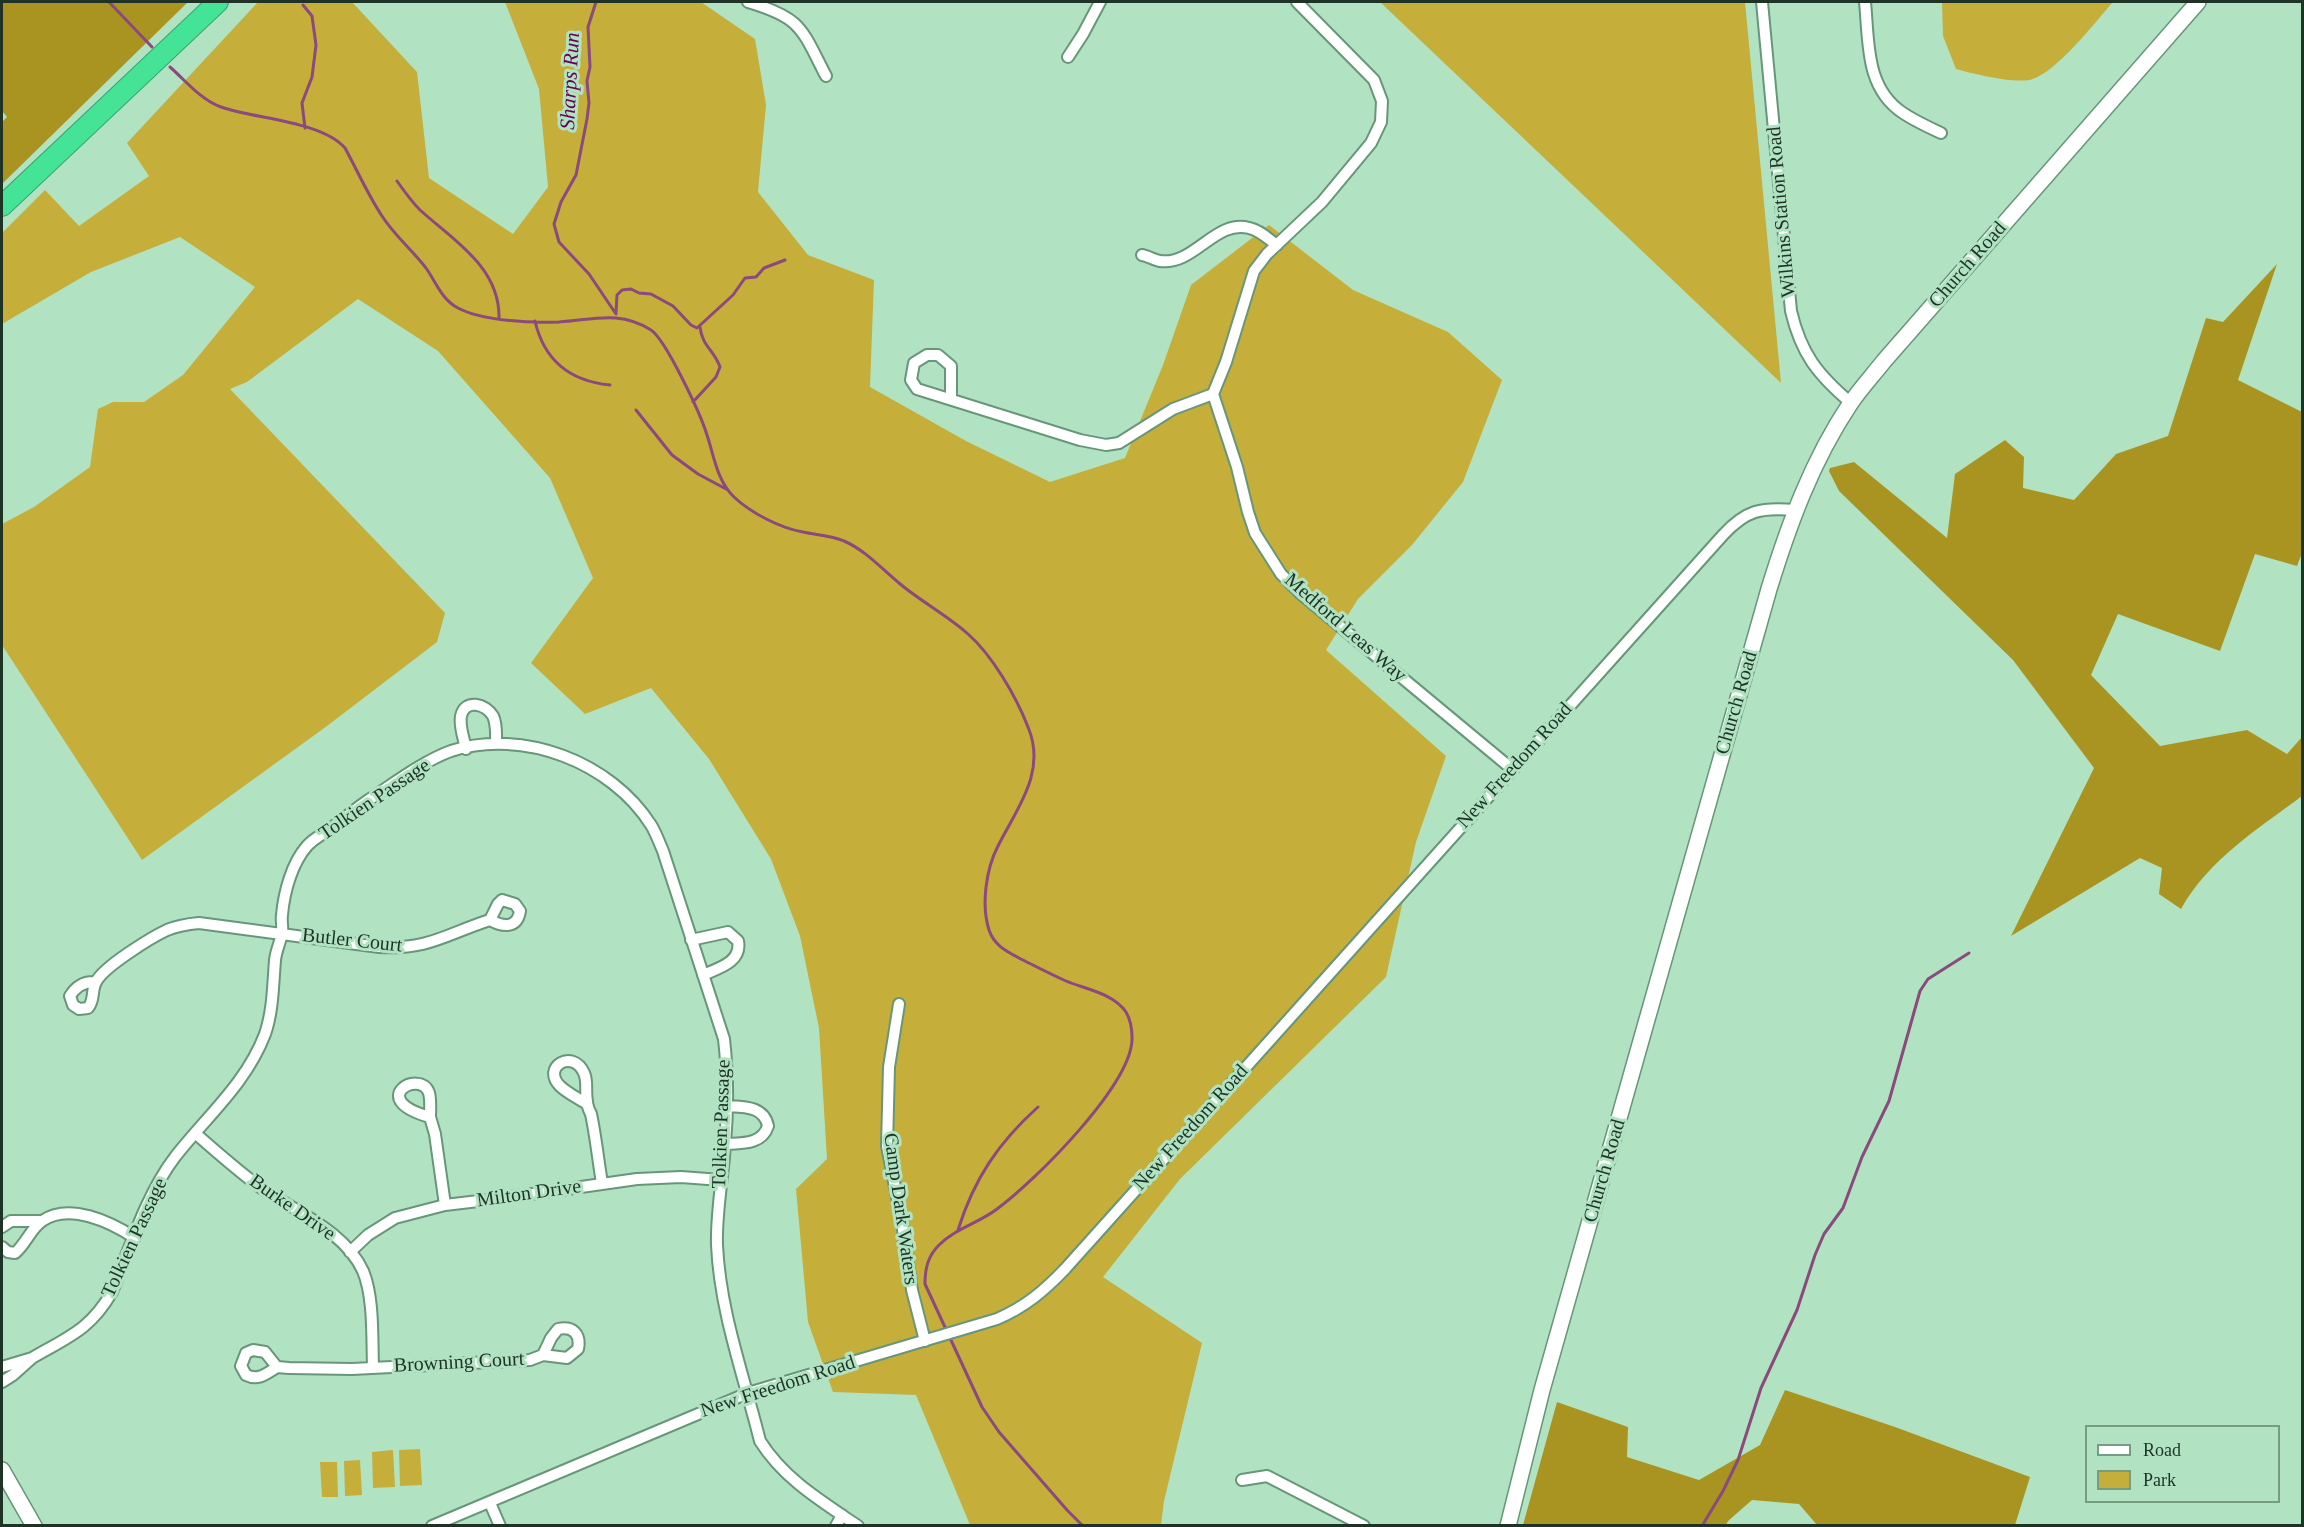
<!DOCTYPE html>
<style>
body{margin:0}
#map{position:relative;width:2304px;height:1527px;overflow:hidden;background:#b1e3c3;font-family:"Times New Roman",serif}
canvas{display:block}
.frame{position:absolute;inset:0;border:3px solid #1e3226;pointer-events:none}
.legend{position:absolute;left:2085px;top:1425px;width:195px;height:78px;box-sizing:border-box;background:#b1e3c3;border:2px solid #769c84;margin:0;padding:8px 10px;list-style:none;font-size:18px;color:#1e3226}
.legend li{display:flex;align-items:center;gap:12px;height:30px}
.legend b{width:30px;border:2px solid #769c84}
</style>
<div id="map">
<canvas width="2304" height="1527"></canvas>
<div class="frame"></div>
<ul class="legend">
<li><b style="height:8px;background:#fff"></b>Road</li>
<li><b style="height:16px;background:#c6ae3b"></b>Park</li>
</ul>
</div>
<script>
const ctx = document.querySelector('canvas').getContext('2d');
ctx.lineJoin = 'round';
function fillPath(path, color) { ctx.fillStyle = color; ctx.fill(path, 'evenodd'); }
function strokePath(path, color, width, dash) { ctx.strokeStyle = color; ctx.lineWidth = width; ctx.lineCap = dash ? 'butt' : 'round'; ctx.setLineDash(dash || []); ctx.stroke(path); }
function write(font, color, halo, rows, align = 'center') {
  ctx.font = font + ' "Times New Roman",serif'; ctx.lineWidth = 6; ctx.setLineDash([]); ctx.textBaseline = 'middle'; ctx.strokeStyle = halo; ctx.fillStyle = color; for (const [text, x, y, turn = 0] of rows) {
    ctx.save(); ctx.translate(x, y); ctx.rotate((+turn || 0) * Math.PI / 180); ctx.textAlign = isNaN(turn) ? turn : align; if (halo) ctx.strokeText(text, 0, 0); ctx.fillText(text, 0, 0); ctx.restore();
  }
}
fillPath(new Path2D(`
 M 258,2 L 352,2 L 417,72 L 429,178 L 513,234 L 548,187 L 539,89 L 505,2 L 701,2 L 755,39 L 766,105 L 758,192 L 808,255 L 874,280 L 870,387 L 966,441 L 1050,482 L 1125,458 L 1163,365 L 1191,285 L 1269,225 L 1353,290 L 1448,332 L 1502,380 L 1463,482 L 1412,545 L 1358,599 L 1326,650 L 1446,756 L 1416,842 L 1386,977 L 1180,1179 L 1103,1277 L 1202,1343 L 1164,1501 L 1161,1525 L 970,1525 L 916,1395 L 833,1392 L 808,1322 L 796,1189 L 827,1159 L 819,1028 L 800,936 L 771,859 L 709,759 L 651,688 L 585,714 L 531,663 L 593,578 L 550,478 L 438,351 L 358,299 L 247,382 L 230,389 L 445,613 L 437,642 L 327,726 L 142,860 L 2,645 L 2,524 L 34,507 L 90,467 L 98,409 L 113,402 L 144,402 L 183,375 L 255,287 L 180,237 L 91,272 L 2,324 L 2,233 L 45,190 L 79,226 L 149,176 L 127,143 Z
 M 1380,2 L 1745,2 L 1781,383 Z
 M 1942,2 L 2113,2 C 2095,22 2055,75 2029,80 C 2011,83 1974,74 1956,69 L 1943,36 Z
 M 420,1449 L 422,1485 L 400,1486 L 399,1450 Z
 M 393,1450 L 395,1487 L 373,1488 L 372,1452 Z
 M 360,1460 L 362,1495 L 345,1496 L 344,1461 Z
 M 320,1462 L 337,1462 L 338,1497 L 322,1497 Z`), '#c6ae3b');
fillPath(new Path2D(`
 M 2,2 L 188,2 L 2,184 L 2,122 L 7,117 L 2,111 Z
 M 2277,264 L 2238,380 L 2302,412 L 2302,553 L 2297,566 L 2255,554 L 2220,651 L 2118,614 L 2091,675 L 2160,746 L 2247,730 L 2287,754 L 2302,737 L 2302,796 C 2258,829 2209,859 2181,909 L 2159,894 L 2162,868 L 2140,858 L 2011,936 L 2094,768 L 2013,660 L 1839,491 L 1829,471 L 1830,468 L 1854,462 L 1947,538 L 1955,474 L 2005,440 L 2024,457 L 2023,488 L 2074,500 L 2116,454 L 2168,436 L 2206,318 L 2223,322 Z
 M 1785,1390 L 1895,1427 L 2030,1477 L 2015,1525 L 1817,1525 L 1799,1504 L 1752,1500 L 1728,1521 L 1726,1525 L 1523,1525 L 1557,1402 L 1628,1427 L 1627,1457 L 1699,1480 L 1760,1445 Z`), '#aa9421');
strokePath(new Path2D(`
 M 109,2 L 152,47
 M 596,2 L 588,27 L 590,67 L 587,81 L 589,103 L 587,119 L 576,175 L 561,202 L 554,224 L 559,242 L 589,274 L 616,314
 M 303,5 L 312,16 L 316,45 L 312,77 L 302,103 L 305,128
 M 170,67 C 186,81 201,100 221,107 C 255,119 321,121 345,148 C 357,170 368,195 382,216 C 394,235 412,250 426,268 C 436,282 442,300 458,308 C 482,321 531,323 559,322 C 593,320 619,310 651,330 C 666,340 701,415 707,435 C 714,456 717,481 734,497 C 751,513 780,528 803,532 C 816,535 831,535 844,541 C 865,550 882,569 899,583 C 920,601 947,615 968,634 C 992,655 1016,696 1028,727 C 1047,772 1017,808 998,846 C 986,869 981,905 989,930 C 994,945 1006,951 1019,958 C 1035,966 1050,974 1066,981 C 1085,989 1113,993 1126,1012 C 1130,1019 1132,1029 1132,1037 C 1134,1083 1034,1182 997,1209 C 979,1223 956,1228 939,1245 C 928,1256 925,1268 925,1284 L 982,1407 L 999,1432 L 1067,1510 L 1083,1526
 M 397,181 C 404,191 411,201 420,210 C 453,240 500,267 499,318
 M 616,313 L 617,295 L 622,290 L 631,289 L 639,293 L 651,294 L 673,306 L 691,325 L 697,328 L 733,295 L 745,278 L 756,277 L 764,268 L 785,260
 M 535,321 C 544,360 569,381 610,385
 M 693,402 L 716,377 L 720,367 C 714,350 702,346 700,327
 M 636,410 L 672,455 L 698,474 L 726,489
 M 958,1230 C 974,1179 998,1143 1038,1107
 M 1702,1526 L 1723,1491 L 1738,1460 L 1761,1388 L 1797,1310 L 1815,1255 L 1824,1234 L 1843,1208 L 1862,1157 L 1889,1101 L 1920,991 L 1928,979 L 1969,953`), '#8a4a7d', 3);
const street = new Path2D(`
 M 748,2 C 802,18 801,28 826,76
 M 1297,2 L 1374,80 L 1382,101 L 1381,122 L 1371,143 L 1322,202 L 1267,254 L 1254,271 L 1226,362 L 1213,394 L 1237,467 L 1248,512 L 1255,533 L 1281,574 L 1300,593 L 1512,769
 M 1762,2 L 1791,311 C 1801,354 1818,375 1851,403
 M 1865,2 C 1869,42 1865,88 1903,113 C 1915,121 1928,127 1941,133
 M 1068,57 L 1083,34 L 1100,2
 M 1142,255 C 1148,256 1154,260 1160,261 C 1194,266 1215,219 1249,228 C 1260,230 1268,239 1277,245
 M 951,398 L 951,366 L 938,355 L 927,355 L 914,363 L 911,380 L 917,389 L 1080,440 L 1106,445 L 1119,443 L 1173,409 L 1213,394
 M 466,749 C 464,739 459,726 461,716 C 465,698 486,704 493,716 C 497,724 496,735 496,744
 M 691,940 L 728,932 L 738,941 C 742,962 719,968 703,975
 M 96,982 C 84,981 76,986 70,996 L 73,1005 L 79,1009 L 88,1008 C 95,1000 91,991 96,982 C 103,967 152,937 167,930 C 177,926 188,924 199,923 L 379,947 C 429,950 446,934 490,920 C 503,927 517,929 520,911 L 515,904 L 502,900 L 498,904 L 490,920
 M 899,1004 L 889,1067 L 887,1146 L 902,1223 L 912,1290 L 925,1341
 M 587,1104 C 578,1098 567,1093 560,1086 C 541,1067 573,1048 584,1073 C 588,1081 585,1092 587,1101 C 587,1105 589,1110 591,1114 C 596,1137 598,1160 602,1183
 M 430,1117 C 430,1110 431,1100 429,1093 C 421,1068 365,1099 430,1117 L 435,1134 L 445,1205
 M 196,1134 C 217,1152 238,1171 260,1187 C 295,1212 344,1230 363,1271 C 374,1297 372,1339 373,1367
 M 725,1144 C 741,1143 762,1145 768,1126 C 764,1106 744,1107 727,1106
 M 2,1227 L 11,1221 L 40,1221
 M 2,1247 L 8,1252 L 15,1253 C 26,1244 31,1228 42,1221 C 69,1202 111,1222 135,1238
 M 350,1252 L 368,1235 L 395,1218 L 445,1205 L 504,1198 L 637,1179 L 681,1177 L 721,1180
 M 32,1358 C 68,1337 90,1330 112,1292 C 130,1248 146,1195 175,1157 C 206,1117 246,1084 265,1034 C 273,1011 273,985 275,960 C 276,951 280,943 282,933 C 283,927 281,921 282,915 C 284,892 292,863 307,846 C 313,839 323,834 330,829 C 342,820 354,810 367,801 C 392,785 423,761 451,751 C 523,728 611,762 651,825 C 656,833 659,842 663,851 L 724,1039 C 728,1074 728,1109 725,1144 C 723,1178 716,1211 717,1245 C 720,1312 744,1376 760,1441 C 784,1479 821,1501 858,1526
 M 2,1367 L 32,1358 L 13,1375 L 2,1382
 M 277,1367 C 266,1374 258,1381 246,1375 L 241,1366 L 246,1353 L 253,1350 L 265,1352 L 277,1367 L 289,1368 L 352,1369 L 530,1360 L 543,1355 L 567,1358 L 578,1349 C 581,1334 573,1326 558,1329 L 551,1338 L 543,1355
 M 1242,1480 L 1267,1476 L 1364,1526
 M 490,1503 L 500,1526
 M 432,1526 L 748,1393 L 997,1319 C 1025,1307 1044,1291 1065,1269 L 1723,535 C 1746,510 1761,507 1795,510
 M 836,1526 L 842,1515`);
const secondary = new Path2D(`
 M 2,1470 L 34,1526
 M 1508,1526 L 1542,1390 L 1769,589 C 1789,524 1812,461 1850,404 C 1860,389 1873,375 1884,361 L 2198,2`);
const highway = new Path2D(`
 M 2,206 L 218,2`);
strokePath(street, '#679679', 14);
strokePath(secondary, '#679679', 18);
strokePath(highway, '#37a56e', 22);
strokePath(street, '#fff', 10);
strokePath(secondary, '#fff', 15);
strokePath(highway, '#45e395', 20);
write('20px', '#1e3226', '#b1e3c3', [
 ["Wilkins Station Road",1782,212,-95],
 ["Church Road",1968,265,-49],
 ["Medford Leas Way",1345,628,41],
 ["Church Road",1737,703,-74],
 ["New Freedom Road",1515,766,-48],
 ["Tolkien Passage",375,800,-34],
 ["Butler Court",352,941,6],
 ["Tolkien Passage",722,1124,-88],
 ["New Freedom Road",1191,1128,-48],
 ["Church Road",1605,1171,-74],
 ["Milton Drive",529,1194,-8],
 ["Burke Drive",292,1208,35],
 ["Camp Dark Waters",900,1209,82],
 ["Tolkien Passage",135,1238,-65],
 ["Browning Court",459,1363,-3],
 ["New Freedom Road",778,1387,-18]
]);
write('italic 21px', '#660256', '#b1e3c3', [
 ["Sharps Run",571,81,-87]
]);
</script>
